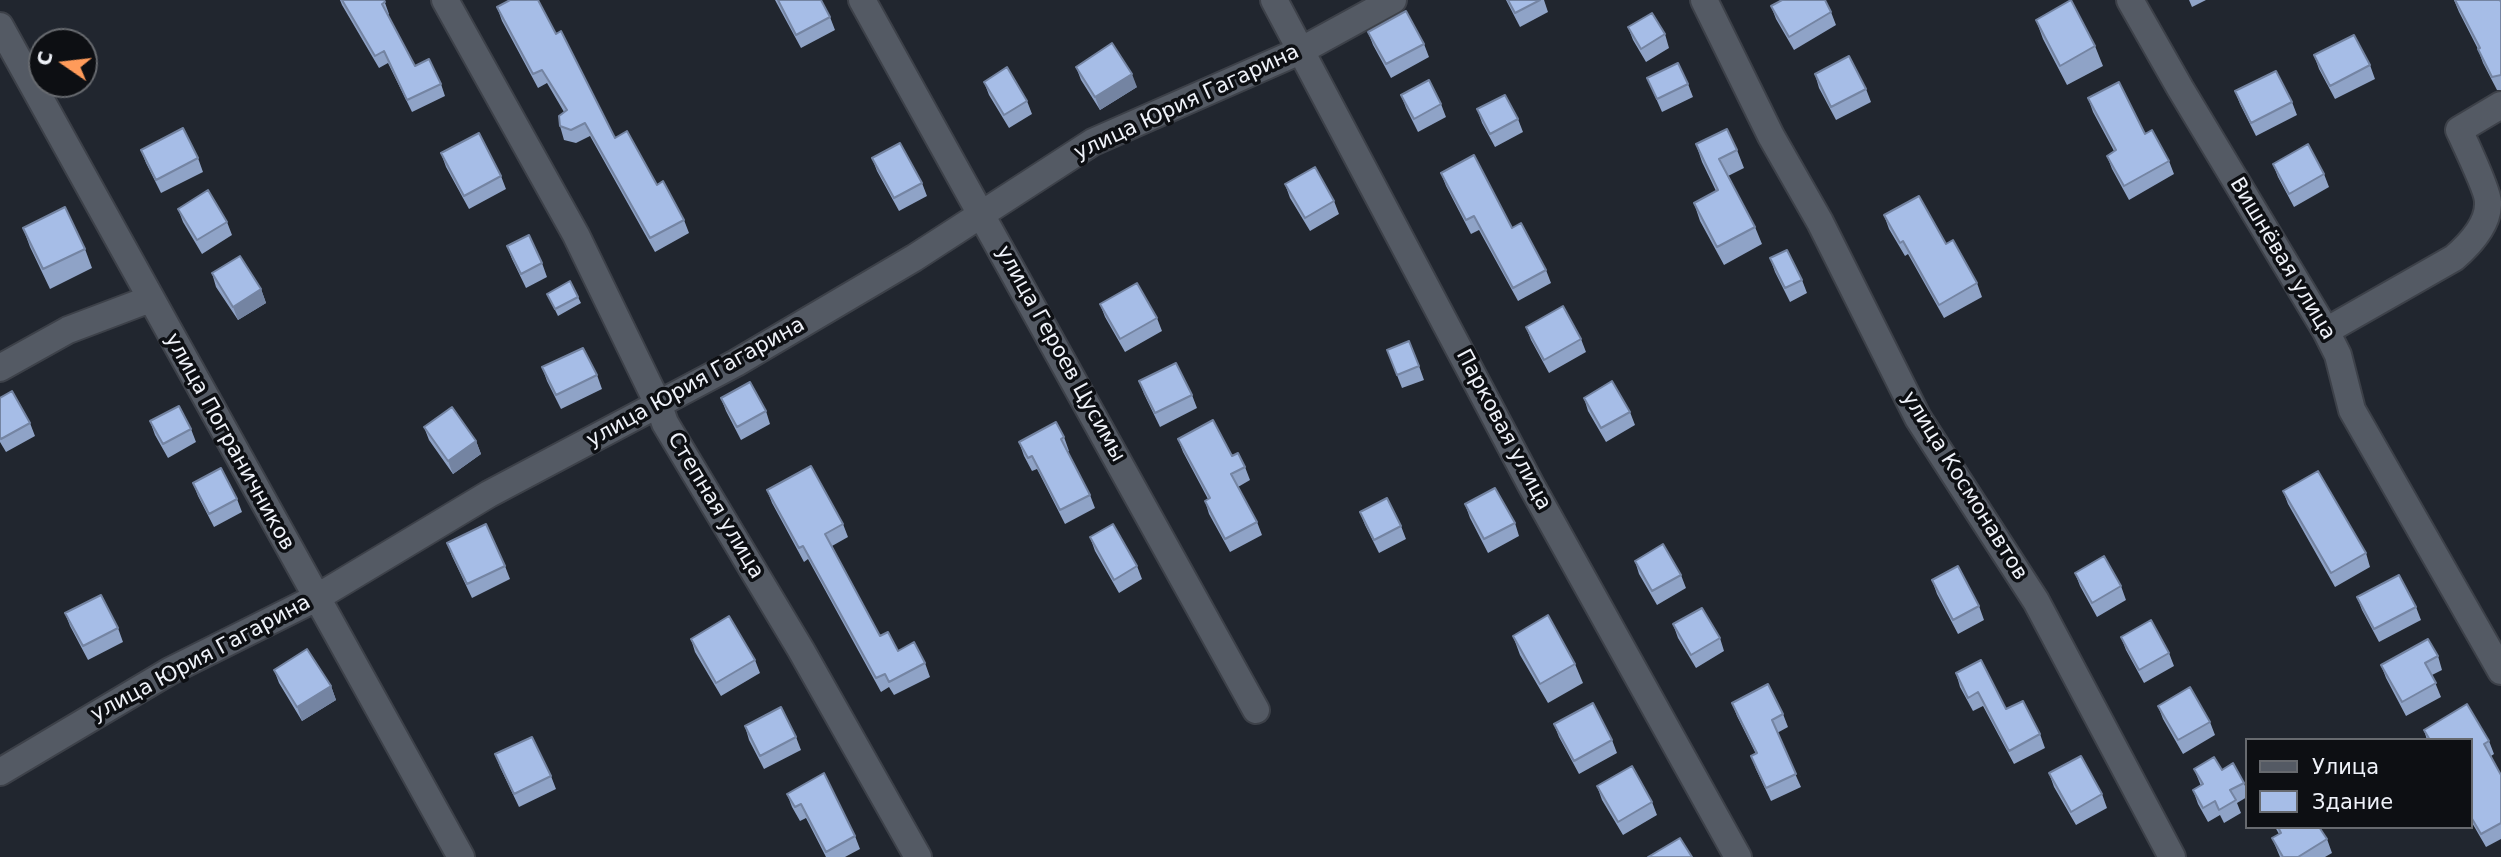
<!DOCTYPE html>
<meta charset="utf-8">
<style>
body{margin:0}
#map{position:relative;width:2501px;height:857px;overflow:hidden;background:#21262f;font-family:"DejaVu Sans",sans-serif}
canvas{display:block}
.legend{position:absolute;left:2245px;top:738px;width:228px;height:91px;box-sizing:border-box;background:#0d0f13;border:2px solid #676a6f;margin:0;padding:9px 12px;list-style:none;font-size:21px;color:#eff2f9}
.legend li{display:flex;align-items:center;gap:14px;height:35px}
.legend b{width:35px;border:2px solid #676a6f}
.north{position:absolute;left:28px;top:28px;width:70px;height:70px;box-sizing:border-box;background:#0d0f13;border:2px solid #676a6f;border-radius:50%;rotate:284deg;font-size:19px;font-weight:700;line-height:28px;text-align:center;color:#eff2f9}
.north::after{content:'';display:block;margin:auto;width:24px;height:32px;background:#ff9b5a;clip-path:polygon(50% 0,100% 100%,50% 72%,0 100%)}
</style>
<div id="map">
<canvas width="2501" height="857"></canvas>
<ul class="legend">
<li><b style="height:9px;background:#545a64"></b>Улица</li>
<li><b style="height:19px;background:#a6bde7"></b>Здание</li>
</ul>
<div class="north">С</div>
</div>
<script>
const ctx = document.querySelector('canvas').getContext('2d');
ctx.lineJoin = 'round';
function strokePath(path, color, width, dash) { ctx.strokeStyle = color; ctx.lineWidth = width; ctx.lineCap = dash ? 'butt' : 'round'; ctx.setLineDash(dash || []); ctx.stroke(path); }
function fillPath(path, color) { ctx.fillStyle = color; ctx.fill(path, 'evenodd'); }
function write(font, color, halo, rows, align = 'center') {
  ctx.font = font + ' "DejaVu Sans",sans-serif'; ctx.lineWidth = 7; ctx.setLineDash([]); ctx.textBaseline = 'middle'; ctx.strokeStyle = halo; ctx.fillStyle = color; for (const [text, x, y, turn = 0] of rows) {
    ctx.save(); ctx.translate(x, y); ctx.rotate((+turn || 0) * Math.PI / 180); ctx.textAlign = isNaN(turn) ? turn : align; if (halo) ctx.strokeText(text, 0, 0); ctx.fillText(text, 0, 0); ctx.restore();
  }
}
const street = new Path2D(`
 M 445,0 L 576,235 L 659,406 L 665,423 L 801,650 L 918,857
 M 862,0 L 1256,710
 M 1274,0 L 1531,485 L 1738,857
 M 1704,0 L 1771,136 L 1820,222 L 1918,418 L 2036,601 L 2172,857
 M 2130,0 L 2180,88 L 2326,331 L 2338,355 L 2352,410 L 2501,671
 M 0,26 L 461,857
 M 2326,331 L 2454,258 C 2469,245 2489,224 2488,202 C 2488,191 2465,143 2459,130 L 2501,105
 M 0,368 L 68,330 L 150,299
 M 0,772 L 170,671 L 316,598 L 489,494 L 736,363 L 914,258 L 1093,142 L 1302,50 L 1393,0`);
strokePath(street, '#3d4149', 30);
strokePath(street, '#545a64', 26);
fillPath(new Path2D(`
 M 340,0 L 384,0 L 389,14 L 388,15 L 415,66 L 441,84 L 445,96 L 412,112 L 388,63 L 379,68 L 342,5 Z
 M 775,0 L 821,0 L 830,17 L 835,30 L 801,48 Z
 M 1506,0 L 1544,0 L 1548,12 L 1520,27 Z
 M 2189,0 L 2206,0 L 2192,7 Z
 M 2454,0 L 2501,2 L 2501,90 L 2497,90 L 2483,63 L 2478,49 L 2459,12 Z
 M 1771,6 L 1831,12 L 1836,25 L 1794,50 L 1776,19 Z
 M 497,7 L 657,185 L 684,220 L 689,233 L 655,252 L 590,136 L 576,143 L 564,140 L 560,126 L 564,112 L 547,83 L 538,88 L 502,21 Z
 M 2036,20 L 2095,46 L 2103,66 L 2067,85 L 2043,39 Z
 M 1628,27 L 1665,34 L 1669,48 L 1646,62 L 1633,40 Z
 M 1368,32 L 1424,44 L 1429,57 L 1391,78 L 1373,45 Z
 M 2314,55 L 2370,65 L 2375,79 L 2335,99 L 2319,69 Z
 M 1076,67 L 1137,87 L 1100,110 L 1081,80 Z
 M 1815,74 L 1866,89 L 1871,102 L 1836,120 L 1819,88 Z
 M 1647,78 L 1688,84 L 1693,97 L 1662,112 Z
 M 984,82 L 1027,101 L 1032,114 L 1009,128 L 989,95 Z
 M 2235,91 L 2292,102 L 2297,115 L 2256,136 L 2240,104 Z
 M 1401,95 L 1441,104 L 1446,117 L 1418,132 L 1406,108 Z
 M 2088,98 L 2145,134 L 2169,161 L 2174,174 L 2129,200 L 2112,169 L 2107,156 L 2114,151 L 2093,112 Z
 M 1477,109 L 1518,119 L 1523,132 L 1495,147 L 1482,123 Z
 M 1696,144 L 1737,150 L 1744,168 L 1728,176 L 1755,227 L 1762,244 L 1724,265 L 1700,221 L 1694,203 L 1716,191 L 1702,162 Z
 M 141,150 L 198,158 L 203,172 L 161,193 L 146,163 Z
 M 441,153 L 501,176 L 506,189 L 469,209 L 446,167 Z
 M 872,158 L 922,183 L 927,196 L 899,211 L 877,171 Z
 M 2273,164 L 2324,174 L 2329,187 L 2294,207 L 2278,177 Z
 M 1441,173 L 1512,228 L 1546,270 L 1551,283 L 1518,301 L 1479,230 L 1471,234 L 1446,186 Z
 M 1285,184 L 1334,201 L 1339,214 L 1310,231 L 1290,198 Z
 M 178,209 L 227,222 L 232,235 L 202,254 L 183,222 Z
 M 1884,215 L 1977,283 L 1982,297 L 1944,318 L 1908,254 L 1905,256 L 1889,229 Z
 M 23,228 L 85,249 L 92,268 L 50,289 L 30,247 Z
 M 507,246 L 542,263 L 547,277 L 526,288 L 512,259 Z
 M 1770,258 L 1802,280 L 1807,293 L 1790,302 L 1775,272 Z
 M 212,273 L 261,289 L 266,303 L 238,320 L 216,287 Z
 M 547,294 L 578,297 L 581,303 L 558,316 Z
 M 1100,304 L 1157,318 L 1162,331 L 1125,352 L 1105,317 Z
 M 1526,327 L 1581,339 L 1586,352 L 1549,373 L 1531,340 Z
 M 1387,350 L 1419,366 L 1424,380 L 1402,388 Z
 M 542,367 L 597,375 L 602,389 L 561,409 L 547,381 Z
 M 1139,381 L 1192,395 L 1197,408 L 1160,427 L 1144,394 Z
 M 0,398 L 30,423 L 35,436 L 6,452 L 0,442 Z
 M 721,398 L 766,411 L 770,424 L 741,440 L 726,411 Z
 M 1584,398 L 1630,412 L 1635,425 L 1606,442 L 1588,411 Z
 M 150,421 L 191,429 L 196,442 L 168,458 L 155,435 Z
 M 424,427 L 476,441 L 481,454 L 453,474 L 429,440 Z
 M 1064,437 L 1069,451 L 1067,452 L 1090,495 L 1095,508 L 1065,524 L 1037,469 L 1032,471 L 1024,456 L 1019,442 Z
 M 1178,439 L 1232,456 L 1245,467 L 1250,480 L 1238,487 L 1257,522 L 1262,535 L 1230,552 L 1209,514 L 1205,501 L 1208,499 L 1183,452 Z
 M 193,483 L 237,499 L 242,512 L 214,527 L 198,496 Z
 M 767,490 L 843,524 L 848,537 L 832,546 L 880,636 L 898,651 L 925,663 L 930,677 L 894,695 L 889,687 L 881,692 L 808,559 L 804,562 L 772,503 Z
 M 2283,491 L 2366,553 L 2370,567 L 2335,587 L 2288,504 Z
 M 1465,504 L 1515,523 L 1519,536 L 1488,553 L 1470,518 Z
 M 1360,512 L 1401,526 L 1406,539 L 1379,553 L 1365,525 Z
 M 1090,537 L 1137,566 L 1142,579 L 1119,593 L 1095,551 Z
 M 447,543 L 505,566 L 510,579 L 472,598 L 452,556 Z
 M 1635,561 L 1681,575 L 1686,588 L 1657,605 L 1639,574 Z
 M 2075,573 L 2121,586 L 2126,600 L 2097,617 L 2080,586 Z
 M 1932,580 L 1979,606 L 1984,620 L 1958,634 L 1937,594 Z
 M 2357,597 L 2416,607 L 2421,620 L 2379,642 L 2362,610 Z
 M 65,613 L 118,628 L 123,642 L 88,660 L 70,626 Z
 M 1673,624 L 1720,638 L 1724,651 L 1696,668 L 1678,638 Z
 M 1513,636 L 1575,664 L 1583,683 L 1548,703 L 1520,655 Z
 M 2121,637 L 2169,653 L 2174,666 L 2144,683 L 2126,650 Z
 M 691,639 L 755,660 L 760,673 L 721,696 L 695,652 Z
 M 2438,656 L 2442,670 L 2432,675 L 2441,697 L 2406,716 L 2386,678 L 2381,665 Z
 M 274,670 L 331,686 L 336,700 L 302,721 L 279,683 Z
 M 1956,673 L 2040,734 L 2045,748 L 2014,764 L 1983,706 L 1973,711 L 1960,687 Z
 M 1732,703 L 1783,714 L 1788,727 L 1777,733 L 1801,787 L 1771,801 L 1756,769 L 1751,756 L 1756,754 L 1737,716 Z
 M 2158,706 L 2210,722 L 2215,735 L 2183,754 L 2163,719 Z
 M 1554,724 L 1612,740 L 1617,753 L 1579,774 L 1559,737 Z
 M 745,726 L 796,737 L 801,750 L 764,769 L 749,740 Z
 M 2424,730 L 2489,741 L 2494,754 L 2491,756 L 2501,775 L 2501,839 L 2486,847 L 2471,821 L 2471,740 L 2427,740 Z
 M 495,754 L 551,776 L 556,789 L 519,807 L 500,767 Z
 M 2194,769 L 2222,770 L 2244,783 L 2247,792 L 2247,797 L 2237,803 L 2241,813 L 2224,823 L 2220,815 L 2208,822 L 2198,804 L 2193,790 L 2201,786 Z
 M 2049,773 L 2102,794 L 2107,808 L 2076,825 L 2054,787 Z
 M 1597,786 L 1652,802 L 1657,815 L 1623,835 L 1602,800 Z
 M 787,794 L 855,836 L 860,849 L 845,857 L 826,857 L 806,818 L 800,821 L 792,807 Z
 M 2275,827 L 2319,827 L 2327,839 L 2332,853 L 2325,857 L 2280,857 L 2272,838 L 2279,834 Z`), '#8fa3c7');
fillPath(new Path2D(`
 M 1132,74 L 1137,87 L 1100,110 L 1095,97 Z
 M 261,289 L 266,303 L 238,320 L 233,307 Z
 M 476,441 L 481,454 L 453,474 L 448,461 Z
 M 331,686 L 336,700 L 302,721 L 297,707 Z`), '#7484a2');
const building = new Path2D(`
 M 342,0 L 384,0 L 385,2 L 382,4 L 415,66 L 429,59 L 441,84 L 407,100 L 384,51 L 375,56 Z
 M 510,0 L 538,0 L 556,34 L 561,31 L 615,138 L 627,131 L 657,185 L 663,181 L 684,220 L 650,238 L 585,123 L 571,130 L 560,126 L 559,116 L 567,110 L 542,70 L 533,74 L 497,7 Z
 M 778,0 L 821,0 L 830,17 L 796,35 Z
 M 1508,0 L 1540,0 L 1515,13 Z
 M 1782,0 L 1825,0 L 1831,12 L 1789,37 L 1771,6 Z
 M 2071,0 L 2095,46 L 2060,66 L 2036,20 Z
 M 2455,0 L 2500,0 L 2501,2 L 2501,75 L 2492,77 L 2478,49 L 2480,48 Z
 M 1406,11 L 1424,44 L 1386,64 L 1368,32 Z
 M 1652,13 L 1665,34 L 1641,49 L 1628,27 Z
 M 2354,35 L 2370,65 L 2330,86 L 2314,55 Z
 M 1112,43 L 1132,74 L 1095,97 L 1076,67 Z
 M 1849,56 L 1866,89 L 1831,107 L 1815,74 Z
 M 1678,63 L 1688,84 L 1657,99 L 1647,78 Z
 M 1007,67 L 1027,101 L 1004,115 L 984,82 Z
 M 2276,71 L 2292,102 L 2251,123 L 2235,91 Z
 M 1429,80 L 1441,104 L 1414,119 L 1401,95 Z
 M 2119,82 L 2145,134 L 2152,130 L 2169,161 L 2124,186 L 2107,156 L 2116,150 L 2088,98 Z
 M 1505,95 L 1518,119 L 1490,134 L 1477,109 Z
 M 183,128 L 198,158 L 156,180 L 141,150 Z
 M 1727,129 L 1737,150 L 1719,159 L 1755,227 L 1717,247 L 1694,203 L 1718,190 L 1696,144 Z
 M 479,133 L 501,176 L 464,196 L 441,153 Z
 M 900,143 L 922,183 L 894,198 L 872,158 Z
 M 2308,144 L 2324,174 L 2289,194 L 2273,164 Z
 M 1474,155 L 1512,228 L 1521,223 L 1546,270 L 1513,288 L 1474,216 L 1466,220 L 1441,173 Z
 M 1315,167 L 1334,201 L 1305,218 L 1285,184 Z
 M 208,190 L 227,222 L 197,240 L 178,209 Z
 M 1919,196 L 1946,244 L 1953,240 L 1977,283 L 1939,305 L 1903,241 L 1900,243 L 1884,215 Z
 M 65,207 L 85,249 L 43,269 L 23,228 Z
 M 529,235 L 542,263 L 521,274 L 507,246 Z
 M 1787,250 L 1802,280 L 1785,288 L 1770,258 Z
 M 240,256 L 261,289 L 233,307 L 212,273 Z
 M 570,281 L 578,297 L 555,309 L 547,294 Z
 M 1137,283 L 1157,318 L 1120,339 L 1100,304 Z
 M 1563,306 L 1581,339 L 1544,360 L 1526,327 Z
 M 1409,341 L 1419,366 L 1397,375 L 1387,350 Z
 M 583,348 L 597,375 L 556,395 L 542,367 Z
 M 1176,363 L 1192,395 L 1155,413 L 1139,381 Z
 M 1612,381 L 1630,412 L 1601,428 L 1584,398 Z
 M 750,382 L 766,411 L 737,427 L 721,398 Z
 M 12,391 L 30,423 L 1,439 L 0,437 L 0,398 Z
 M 179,406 L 191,429 L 163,444 L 150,421 Z
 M 452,407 L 476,441 L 448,461 L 424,427 Z
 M 1213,420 L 1232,456 L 1238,453 L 1245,467 L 1231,474 L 1257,522 L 1225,539 L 1205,501 L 1210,498 L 1178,439 Z
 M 1056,422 L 1064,437 L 1061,439 L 1090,495 L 1060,510 L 1032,456 L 1028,458 L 1019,442 Z
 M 811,466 L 843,524 L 825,534 L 880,636 L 888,632 L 898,651 L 914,642 L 925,663 L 889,682 L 885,674 L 876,678 L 803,546 L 799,548 L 767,490 Z
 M 221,468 L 237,499 L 209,514 L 193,483 Z
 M 2318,471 L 2366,553 L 2331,573 L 2283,491 Z
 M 1495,488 L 1515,523 L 1484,539 L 1465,504 Z
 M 1387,498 L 1401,526 L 1374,540 L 1360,512 Z
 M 486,524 L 505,566 L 467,584 L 447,543 Z
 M 1113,524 L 1137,566 L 1114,580 L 1090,537 Z
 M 1663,544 L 1681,575 L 1652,591 L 1635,561 Z
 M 2104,556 L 2121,586 L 2092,603 L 2075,573 Z
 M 1958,566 L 1979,606 L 1953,620 L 1932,580 Z
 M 2399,575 L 2416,607 L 2374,629 L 2357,597 Z
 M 101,595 L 118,628 L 83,646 L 65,613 Z
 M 1702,608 L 1720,638 L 1691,655 L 1673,624 Z
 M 1548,615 L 1575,664 L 1540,684 L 1513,636 Z
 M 729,616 L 755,660 L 716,683 L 691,639 Z
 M 2151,620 L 2169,653 L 2139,670 L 2121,637 Z
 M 2428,639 L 2438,656 L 2425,663 L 2436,683 L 2402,702 L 2381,665 Z
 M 307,649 L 331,686 L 297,707 L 274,670 Z
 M 1981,660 L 2006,709 L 2023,701 L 2040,734 L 2009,751 L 1978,692 L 1968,698 L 1956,673 Z
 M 1768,684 L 1783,714 L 1772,720 L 1796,774 L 1766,788 L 1751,756 L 1757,753 L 1732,703 Z
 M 2190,687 L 2210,722 L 2178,740 L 2158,706 Z
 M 1593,703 L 1612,740 L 1574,761 L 1554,724 Z
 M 2467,704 L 2489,741 L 2484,744 L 2501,775 L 2501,823 L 2481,834 L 2471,817 L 2471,740 L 2430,740 L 2424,730 Z
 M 781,707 L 796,737 L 760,756 L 745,726 Z
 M 532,737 L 551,776 L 514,794 L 495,754 Z
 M 2081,756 L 2102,794 L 2071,812 L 2049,773 Z
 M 2214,757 L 2222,770 L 2233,763 L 2244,783 L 2230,790 L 2236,800 L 2219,810 L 2215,801 L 2203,808 L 2193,790 L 2203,784 L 2194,769 Z
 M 1632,766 L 1652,802 L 1618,822 L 1597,786 Z
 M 824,773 L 855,836 L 826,852 L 801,804 L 795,807 L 787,794 Z
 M 2278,827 L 2319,827 L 2327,839 L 2298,857 L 2283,857 L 2272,838 L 2281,833 Z
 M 1680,838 L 1692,857 L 1648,857 Z`);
fillPath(building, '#a6bde7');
strokePath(building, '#7484a2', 2);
write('21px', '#eff2f9', '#0d0f13', [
 ["улица Юрия Гагарина",1187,103,-25],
 ["Вишнёвая улица",2282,259,59],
 ["улица Героев Цусимы",1060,354,61],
 ["улица Юрия Гагарина",696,383,-29],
 ["Парковая улица",1503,430,62],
 ["улица Пограничников",229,442,61],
 ["улица Космонавтов",1964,486,58],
 ["Степная улица",715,506,59],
 ["улица Юрия Гагарина",201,659,-28]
]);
</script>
